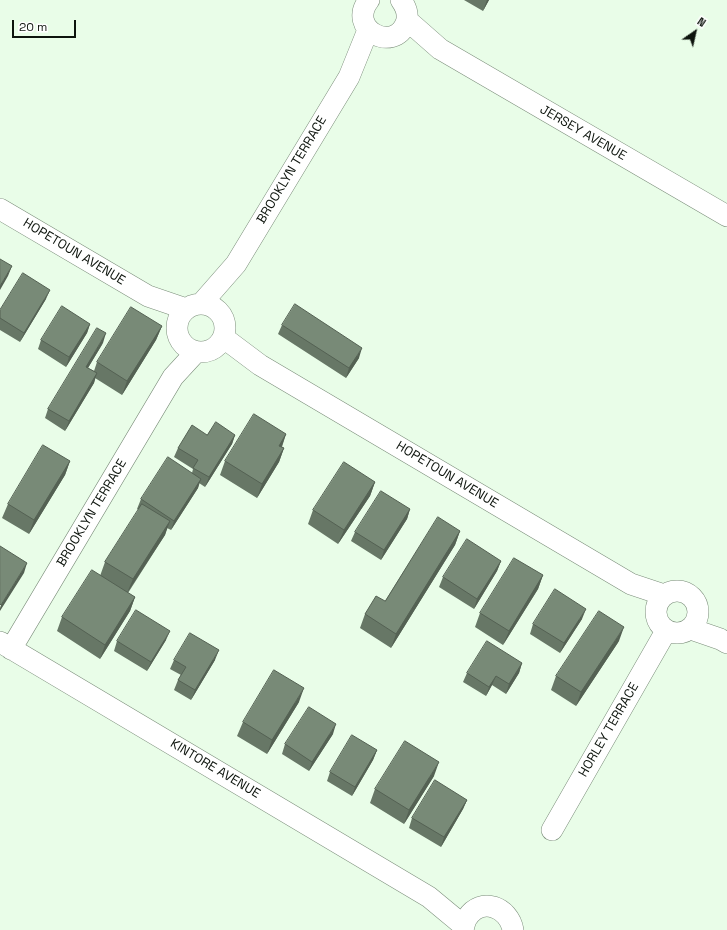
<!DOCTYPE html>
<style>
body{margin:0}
#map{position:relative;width:727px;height:930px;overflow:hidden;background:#e9fde8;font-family:"Space Grotesk",sans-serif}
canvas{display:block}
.north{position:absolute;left:675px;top:12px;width:40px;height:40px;-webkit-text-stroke:3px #fff;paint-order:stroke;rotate:34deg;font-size:11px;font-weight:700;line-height:16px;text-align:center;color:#0d140d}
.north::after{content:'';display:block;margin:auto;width:14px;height:18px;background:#0d140d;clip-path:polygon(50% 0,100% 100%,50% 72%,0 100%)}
.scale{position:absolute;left:12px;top:20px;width:64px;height:18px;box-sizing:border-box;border:2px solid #0d140d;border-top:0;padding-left:5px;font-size:12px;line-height:14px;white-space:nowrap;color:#0d140d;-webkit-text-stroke:3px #fff;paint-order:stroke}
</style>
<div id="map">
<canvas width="727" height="930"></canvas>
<div class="north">N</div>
<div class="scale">20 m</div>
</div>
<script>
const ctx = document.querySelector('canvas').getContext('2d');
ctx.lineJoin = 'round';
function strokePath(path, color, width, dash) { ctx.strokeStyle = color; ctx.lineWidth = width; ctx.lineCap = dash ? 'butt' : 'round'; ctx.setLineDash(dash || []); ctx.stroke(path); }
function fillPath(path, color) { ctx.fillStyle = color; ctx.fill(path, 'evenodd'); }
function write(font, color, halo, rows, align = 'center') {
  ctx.font = font + ' "Space Grotesk",sans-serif'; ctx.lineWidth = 3; ctx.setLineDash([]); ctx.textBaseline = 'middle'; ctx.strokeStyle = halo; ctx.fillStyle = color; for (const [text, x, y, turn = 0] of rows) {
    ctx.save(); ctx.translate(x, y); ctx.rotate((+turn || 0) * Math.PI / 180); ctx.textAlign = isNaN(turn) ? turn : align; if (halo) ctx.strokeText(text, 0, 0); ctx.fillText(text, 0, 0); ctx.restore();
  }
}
const minor = new Path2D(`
 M 369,0 C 346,29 394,54 406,23 C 409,15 406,7 401,0
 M 407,20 L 440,49 L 727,216
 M 0,209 L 148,296 L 186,309
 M177 328a24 24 0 1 1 48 0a24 24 0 1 1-48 0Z
 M 201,304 L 236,264 L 349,77 L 368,30
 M 224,338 L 260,365 L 631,584 L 664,595
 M656 612a21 21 0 1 1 42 0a21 21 0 1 1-42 0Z
 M 691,629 L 720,639 L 727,643
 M 0,642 L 429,897 L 464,926
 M 11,649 L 173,377 L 196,352
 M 552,830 L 666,631
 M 463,930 C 464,926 465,921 467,918 C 481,896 509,907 513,930`);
strokePath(minor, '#7b8d7a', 22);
strokePath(minor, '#fff', 21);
fillPath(new Path2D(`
 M 464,0 L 489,0 L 483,11 Z
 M 46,299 L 20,342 L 0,330 L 0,310 Z
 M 90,324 L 87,333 L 66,367 L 38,349 L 41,340 Z
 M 282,325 L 359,358 L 346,378 L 278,334 Z
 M 162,326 L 156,340 L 122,395 L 95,378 L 94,383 L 65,431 L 45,418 L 48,409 L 103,343 L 88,368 L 94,371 L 97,362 Z
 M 286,434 L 282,447 L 284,448 L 279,462 L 257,498 L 220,475 L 225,461 Z
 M 207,435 L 235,435 L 232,444 L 205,487 L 199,483 L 198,488 L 171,530 L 167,528 L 165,535 L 128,593 L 135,597 L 130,611 L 100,659 L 57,631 L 62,617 L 100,576 L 105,562 L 139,510 L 137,509 L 141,499 L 192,473 L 193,469 L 174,457 L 178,448 Z
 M 70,461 L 65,475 L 29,534 L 2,518 L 8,504 Z
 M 375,482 L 370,496 L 338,544 L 308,524 L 313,510 Z
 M 410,509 L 407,519 L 381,560 L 351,541 L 355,532 Z
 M 460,531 L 455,545 L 391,648 L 360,628 L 365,614 L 385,601 Z
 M 501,561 L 497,571 L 474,609 L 439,587 L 443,577 Z
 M 543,575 L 538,589 L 503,645 L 475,627 L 480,613 Z
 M 582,619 L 560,653 L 530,634 L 533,624 Z
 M 166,640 L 147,671 L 114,651 L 117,641 Z
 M 619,641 L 576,706 L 551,690 L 556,676 Z
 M 174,660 L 215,660 L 191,700 L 174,690 L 178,680 L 181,675 L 170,669 Z
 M 522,663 L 519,673 L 506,694 L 492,685 L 486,696 L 463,682 L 467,673 Z
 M 299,702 L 267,754 L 237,736 L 243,722 Z
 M 333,734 L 309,771 L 282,754 L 285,744 Z
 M 377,750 L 373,760 L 352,796 L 327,781 L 330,772 Z
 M 434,776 L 404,824 L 370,803 L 375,789 Z
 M 467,800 L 463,809 L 441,847 L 409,828 L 412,818 Z`), '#677766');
fillPath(new Path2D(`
 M 487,0 L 489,0 L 483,11 Z
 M 12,266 L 8,276 L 0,290 L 0,286 Z
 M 50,290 L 46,299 L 20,342 L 24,333 Z
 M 90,324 L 87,333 L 66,367 L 69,357 Z
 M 162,326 L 156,340 L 122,395 L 127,381 Z
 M 106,333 L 103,343 L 83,376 L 86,367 Z
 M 362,348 L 359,358 L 346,378 L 349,368 Z
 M 97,373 L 94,383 L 65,431 L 69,421 Z
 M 286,434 L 281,448 L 279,446 Z
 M 235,435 L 232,444 L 205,487 L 209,477 Z
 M 284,448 L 279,462 L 257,498 L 262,484 Z
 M 70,461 L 65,475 L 29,534 L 34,520 Z
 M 201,479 L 198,488 L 171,530 L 174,521 Z
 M 375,482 L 370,496 L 338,544 L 344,530 Z
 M 410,509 L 407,519 L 381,560 L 384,550 Z
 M 170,521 L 165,535 L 127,593 L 133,579 Z
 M 460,531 L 455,545 L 391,648 L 396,634 Z
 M 501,561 L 497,571 L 474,609 L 477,599 Z
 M 27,563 L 24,573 L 0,611 L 0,608 L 1,605 Z
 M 543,575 L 538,589 L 503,645 L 509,631 Z
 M 135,597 L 130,611 L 100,659 L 105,645 Z
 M 586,609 L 582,619 L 560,653 L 564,643 Z
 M 624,627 L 619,641 L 576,706 L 581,692 Z
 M 170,631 L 166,640 L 147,671 L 151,662 Z
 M 219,650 L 215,660 L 191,700 L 195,690 Z
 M 522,663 L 519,673 L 506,694 L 509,684 Z
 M 496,676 L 492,685 L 486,696 L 489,687 Z
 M 304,688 L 299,702 L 267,754 L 272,740 Z
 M 336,724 L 333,734 L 309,771 L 312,762 Z
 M 377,750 L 373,760 L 352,796 L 355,787 Z
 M 439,762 L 434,776 L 404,824 L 409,810 Z
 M 467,800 L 463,809 L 441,847 L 444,837 Z`), '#546153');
const building = new Path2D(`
 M 0,259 L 12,266 L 0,286 Z
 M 23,273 L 50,290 L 24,333 L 0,318 L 0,310 Z
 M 295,304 L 362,348 L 349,368 L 282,325 Z
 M 62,306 L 90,324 L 69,357 L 41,340 Z
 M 131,307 L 162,326 L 127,381 L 97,362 Z
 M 97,328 L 106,333 L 86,367 L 97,373 L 69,421 L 48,409 Z
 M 254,414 L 286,434 L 279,446 L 284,448 L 262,484 L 225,461 Z
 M 216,422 L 235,435 L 209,477 L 193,468 L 198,460 L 178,448 L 192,425 L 207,435 Z
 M 43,445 L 70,461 L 34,520 L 8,504 Z
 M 168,457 L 201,479 L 174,521 L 141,499 Z
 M 344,462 L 375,482 L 344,530 L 313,510 Z
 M 381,491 L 410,509 L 384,550 L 355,532 Z
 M 142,504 L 170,521 L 133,579 L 105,562 Z
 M 438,517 L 460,531 L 396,634 L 365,614 L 376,596 L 385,601 Z
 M 467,539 L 501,561 L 477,599 L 443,577 Z
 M 0,546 L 27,563 L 1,605 L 0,604 Z
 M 514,558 L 543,575 L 509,631 L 480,613 Z
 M 92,570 L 135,597 L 105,645 L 62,617 Z
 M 555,589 L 586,609 L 564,643 L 533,624 Z
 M 136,610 L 170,631 L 151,662 L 117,641 Z
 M 599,611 L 624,627 L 581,692 L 556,676 Z
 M 190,633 L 219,650 L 195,690 L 178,680 L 186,667 L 174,660 Z
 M 487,641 L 522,663 L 509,684 L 496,676 L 489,687 L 467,673 Z
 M 274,670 L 304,688 L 272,740 L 243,722 Z
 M 309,707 L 336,724 L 312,762 L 285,744 Z
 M 352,735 L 377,750 L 355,787 L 330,772 Z
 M 405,741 L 439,762 L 409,810 L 375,789 Z
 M 435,780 L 467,800 L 444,837 L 412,818 Z`);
fillPath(building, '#788a77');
strokePath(building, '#546153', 1);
write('13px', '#0d140d', '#fff', [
 ["JERSEY AVENUE",583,133,30],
 ["BROOKLYN TERRACE",292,170,-59],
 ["HOPETOUN AVENUE",74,252,31],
 ["HOPETOUN AVENUE",447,475,31],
 ["BROOKLYN TERRACE",92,513,-59],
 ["HORLEY TERRACE",609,730,-60],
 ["KINTORE AVENUE",215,769,31]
]);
</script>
